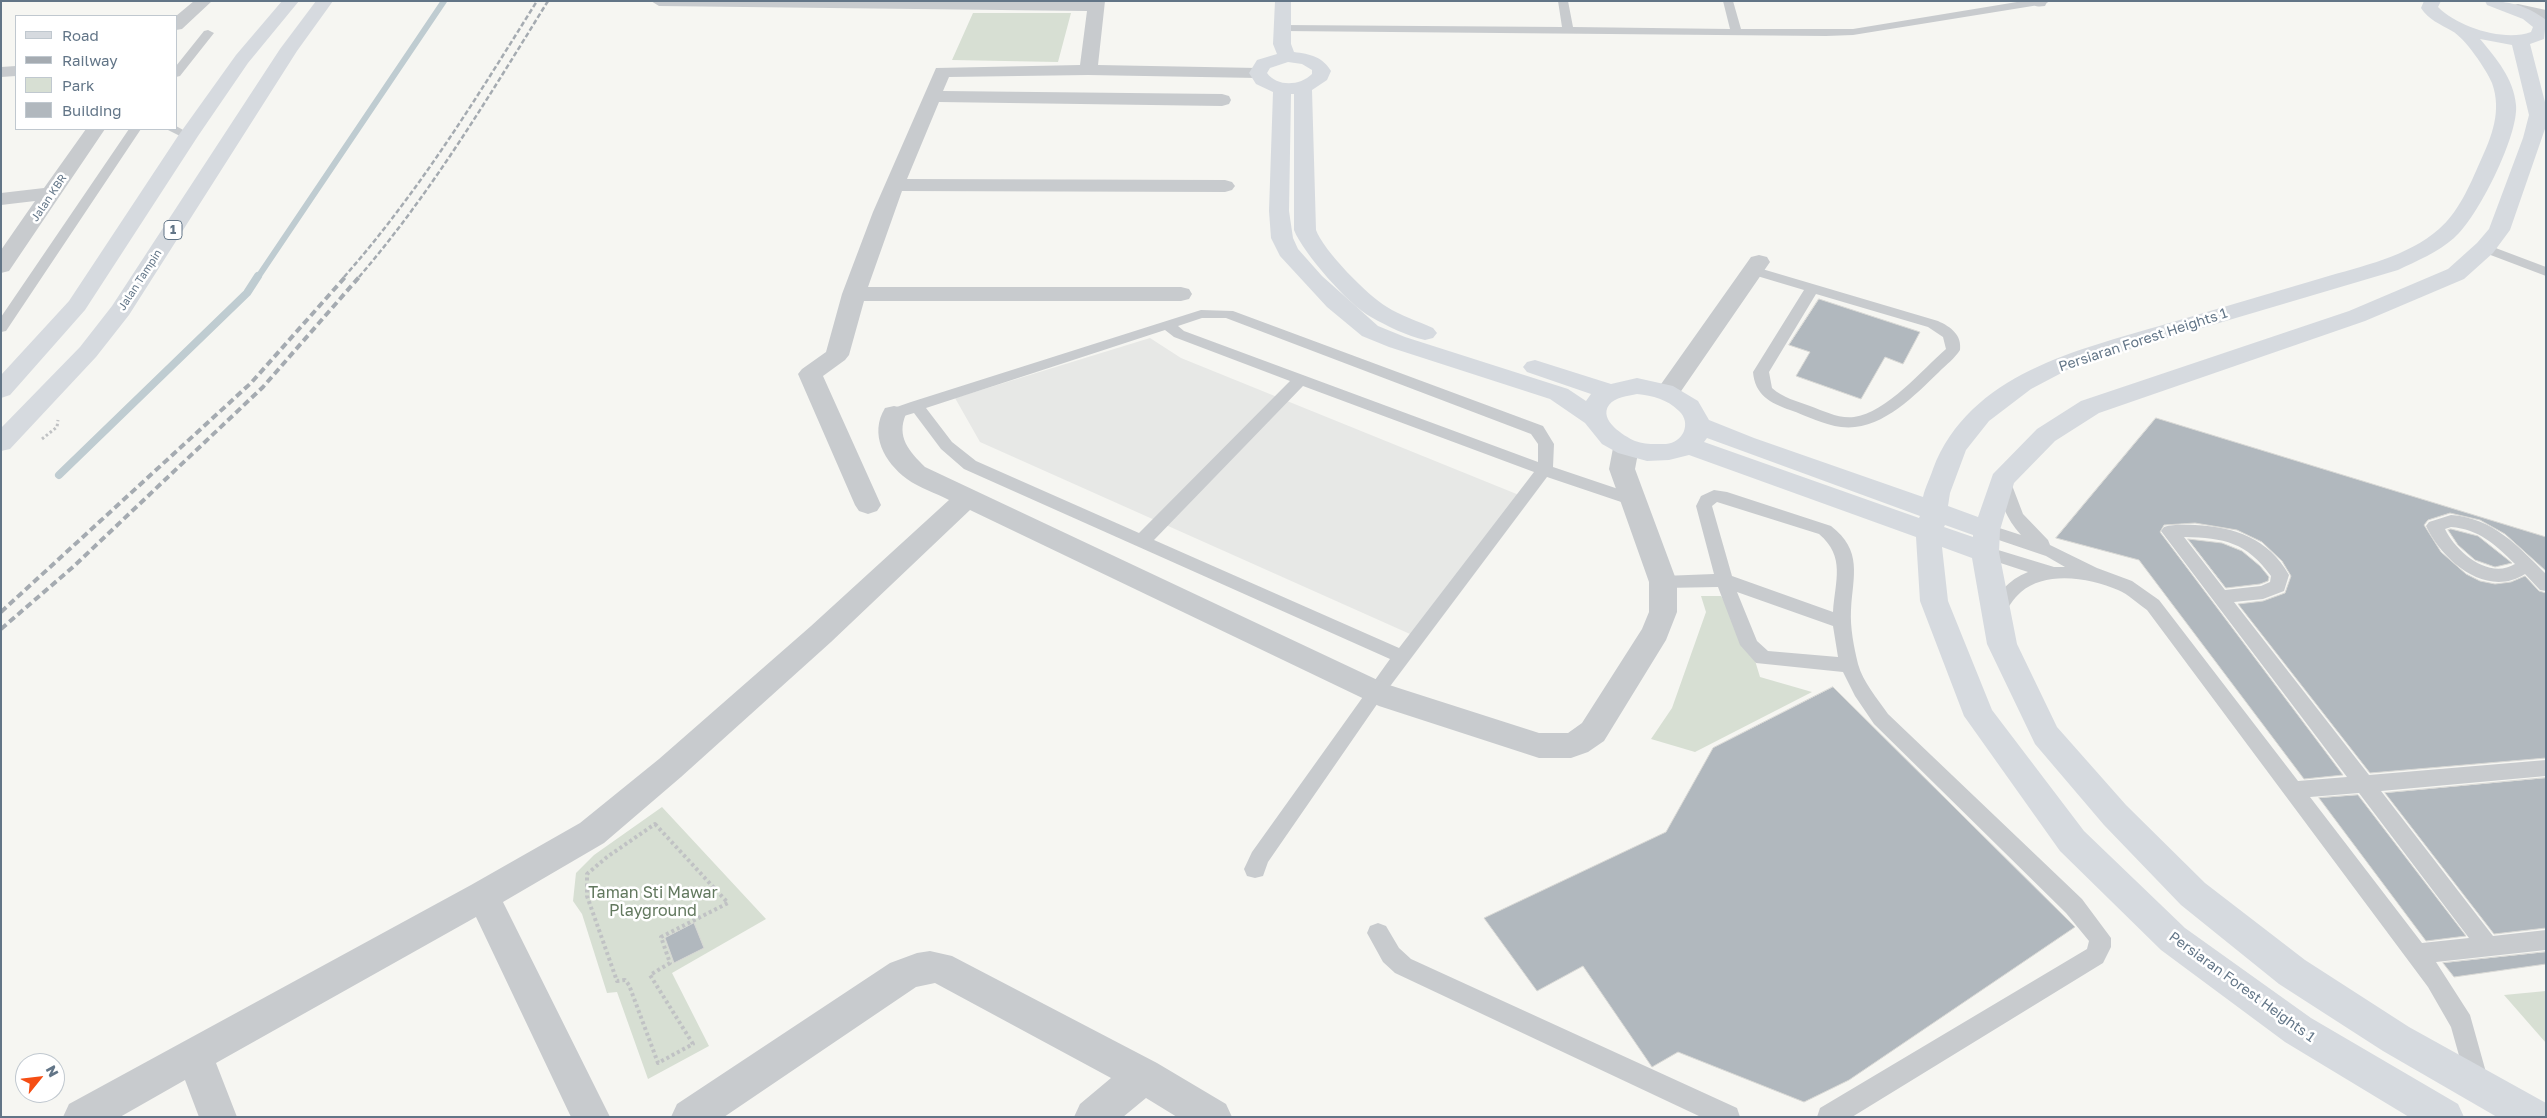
<!DOCTYPE html>
<style>
body{margin:0}
#map{position:relative;width:2547px;height:1118px;overflow:hidden;background:#f6f6f2;font-family:"Golos Text",sans-serif}
canvas{display:block}
.frame{position:absolute;inset:0;border:2px solid #627587;pointer-events:none}
.legend{position:absolute;left:15px;top:15px;width:162px;height:115px;box-sizing:border-box;background:#fff;border:1px solid #c0c8cf;margin:0;padding:6px 9px;list-style:none;font-size:15px;color:#627587}
.legend li{display:flex;align-items:center;gap:10px;height:25px}
.legend b{width:25px;border:1px solid #c0c8cf}
.north{position:absolute;left:15px;top:1053px;width:50px;height:50px;box-sizing:border-box;background:#fff;border:1px solid #c0c8cf;border-radius:50%;rotate:61deg;font-size:14px;font-weight:700;line-height:20px;text-align:center;color:#627587}
.north::after{content:'';display:block;margin:auto;width:18px;height:22px;background:#f54d13;clip-path:polygon(50% 0,100% 100%,50% 72%,0 100%)}
</style>
<div id="map">
<canvas width="2547" height="1118"></canvas>
<div class="frame"></div>
<ul class="legend">
<li><b style="height:6px;background:#d6dadf"></b>Road</li>
<li><b style="height:6px;background:#a5abb1"></b>Railway</li>
<li><b style="height:14px;background:#d7dfd3"></b>Park</li>
<li><b style="height:14px;background:#b1b8be"></b>Building</li>
</ul>
<div class="north">N</div>
</div>
<script>
const ctx = document.querySelector('canvas').getContext('2d');
ctx.lineJoin = 'round';
function fillPath(path, color) { ctx.fillStyle = color; ctx.fill(path, 'evenodd'); }
function strokePath(path, color, width, dash) { ctx.strokeStyle = color; ctx.lineWidth = width; ctx.lineCap = dash ? 'butt' : 'round'; ctx.setLineDash(dash || []); ctx.stroke(path); }
function write(font, color, halo, rows, align = 'center') {
  ctx.font = font + ' "Golos Text",sans-serif'; ctx.lineWidth = 5; ctx.setLineDash([]); ctx.textBaseline = 'middle'; ctx.strokeStyle = halo; ctx.fillStyle = color; for (const [text, x, y, turn = 0] of rows) {
    ctx.save(); ctx.translate(x, y); ctx.rotate((+turn || 0) * Math.PI / 180); ctx.textAlign = isNaN(turn) ? turn : align; if (halo) ctx.strokeText(text, 0, 0); ctx.fillText(text, 0, 0); ctx.restore();
  }
}
fillPath(new Path2D(`
 M 1150,338 L 1181,358 L 1519,495 L 1419,638 L 980,442 L 955,398 Z`), '#e7e8e6');
fillPath(new Path2D(`
 M 973,13 L 1071,13 L 1058,62 L 952,60 Z
 M 1701,596 L 1721,596 L 1747,634 L 1760,677 L 1812,692 L 1695,752 L 1651,739 L 1672,708 L 1706,612 Z
 M 662,807 L 766,919 L 672,973 L 709,1046 L 648,1079 L 617,992 L 607,993 L 582,914 L 573,901 L 576,873 L 594,855 Z
 M 2546,991 L 2546,1043 L 2504,995 Z`), '#d7dfd3');
strokePath(new Path2D(`
 M 258,277 L 444,1`), '#bfccd1', 6);
strokePath(new Path2D(`
 M 59,475 L 247,293 L 258,276`), '#bfccd1', 8);
const building = new Path2D(`
 M 1819,299 L 1920,332 L 1903,364 L 1885,357 L 1861,399 L 1796,376 L 1810,352 L 1789,345 Z
 M 2156,418 L 2546,537 L 2546,571 L 2505,534 L 2480,520 L 2450,513 L 2428,520 L 2424,525 L 2441,552 L 2466,574 L 2480,581 L 2495,584 L 2511,582 L 2525,576 L 2539,591 L 2546,593 L 2546,758 L 2370,773 L 2238,604 L 2263,601 L 2285,593 L 2291,576 L 2282,561 L 2262,542 L 2237,530 L 2195,523 L 2164,525 L 2160,532 L 2343,775 L 2304,779 L 2139,560 L 2056,538 Z
 M 2451,529 L 2478,536 L 2512,563 L 2495,567 L 2475,560 L 2458,545 L 2448,530 Z
 M 2188,539 L 2222,543 L 2242,551 L 2260,566 L 2269,577 L 2268,581 L 2260,584 L 2226,588 Z
 M 1833,687 L 2075,927 L 1849,1080 L 1804,1102 L 1678,1052 L 1652,1067 L 1583,966 L 1537,991 L 1484,918 L 1666,832 L 1713,748 Z
 M 2546,778 L 2546,928 L 2494,934 L 2385,793 Z
 M 2358,795 L 2466,936 L 2426,941 L 2319,798 Z
 M 694,923 L 704,948 L 674,963 L 665,938 Z
 M 2546,952 L 2546,964 L 2454,977 L 2443,963 Z`);
fillPath(building, '#b1b8be');
strokePath(building, '#d8d8d5', 1);
strokePath(new Path2D(`
 M 42,439 L 57,427 L 58,420`), '#c0c2c4', 3, [2.5, 2.5]);
strokePath(new Path2D(`
 M 655,824 L 728,903 L 661,937 L 670,963 L 650,975 L 693,1044 L 658,1063 L 629,985 L 625,980 L 617,981 L 587,896 L 587,874 L 607,857 Z`), '#c0c2c4', 4, [3, 3]);
fillPath(new Path2D(`
 M 1558,1 L 1568,1 L 1573,27 L 1730,29 L 1723,1 L 1733,1 L 1741,29 L 1853,29 L 2023,1 L 2050,1 L 2045,4 L 1853,35 L 1826,36 L 1283,31 L 1277,28 L 1283,25 L 1562,27 Z
 M 208,30 L 214,33 L 180,76 L 176,77 L 176,66 L 204,31 Z
 M 176,126 L 194,136 L 188,140 L 166,129 L 176,129 Z
 M 129,129 L 141,129 L 6,331 L 1,332 L 1,317 Z
 M 2485,244 L 2546,267 L 2546,276 L 2480,251 L 2478,248 Z
 M 1752,266 L 1938,321 C 1951,327 1962,335 1960,350 C 1955,358 1946,365 1939,372 C 1914,396 1880,432 1841,427 C 1824,425 1807,416 1790,410 C 1770,403 1755,395 1753,372 L 1804,290 L 1747,273 L 1745,270 ZM 1816,294 L 1928,327 L 1943,337 L 1946,349 C 1923,369 1886,413 1854,417 C 1839,419 1824,411 1810,406 C 1797,401 1783,398 1772,388 L 1769,372 Z
 M 1201,310 L 1233,311 L 1543,426 L 1554,444 L 1553,467 L 1639,496 L 1641,500 L 1639,504 L 1633,506 L 1547,477 L 1382,697 L 1268,862 L 1263,876 L 1255,878 L 1247,876 L 1244,869 L 1252,852 L 1390,659 L 964,469 L 941,449 L 914,413 L 894,419 L 886,414 L 888,410 L 911,402 ZM 1202,318 L 1226,318 L 1531,434 L 1538,444 L 1538,462 L 1184,331 L 1178,326 ZM 1165,330 L 1174,337 L 1290,381 L 1139,533 L 976,461 L 952,442 L 926,408 ZM 1303,386 L 1534,472 L 1399,648 L 1154,540 Z
 M 2002,474 L 2008,476 L 2010,480 L 2023,514 L 2048,540 L 2050,545 L 2097,568 L 2132,581 L 2159,600 L 2298,781 L 2347,777 L 2164,535 L 2161,531 L 2164,527 C 2174,524 2185,525 2195,525 C 2235,527 2268,538 2289,575 L 2284,591 L 2263,599 L 2234,602 L 2369,775 L 2546,760 L 2546,776 L 2381,791 L 2493,936 L 2546,930 L 2546,950 L 2436,962 L 2470,1015 L 2489,1083 L 2485,1091 L 2477,1095 L 2469,1091 L 2451,1027 L 2428,987 L 2147,610 C 2137,603 2128,594 2118,590 C 2091,578 2046,570 2021,592 C 2013,599 2008,608 2002,617 L 1996,619 L 1990,617 L 1987,612 C 1997,594 2008,580 2028,572 L 1979,556 L 1976,552 L 1979,548 L 1985,546 L 2054,567 L 2065,567 L 2046,556 L 1981,534 L 1978,530 L 1981,526 L 1987,524 L 2021,535 C 2006,519 2000,500 1994,480 L 1996,476 ZM 2184,537 C 2225,538 2246,542 2271,576 L 2270,582 L 2261,586 L 2225,590 ZM 2359,793 L 2469,938 L 2422,943 L 2310,797 Z
 M 1714,490 L 1727,492 L 1831,526 C 1863,551 1853,575 1851,610 C 1850,628 1854,647 1858,664 C 1863,682 1877,698 1888,714 L 2082,899 L 2111,938 L 2111,947 L 2103,963 L 1852,1117 L 1817,1117 L 1820,1108 L 2087,949 L 2089,941 L 2066,913 L 1874,724 L 1855,696 L 1843,672 L 1756,663 L 1740,645 L 1718,587 L 1663,588 L 1657,587 L 1654,582 L 1657,577 L 1663,576 L 1714,574 L 1696,506 L 1701,496 ZM 1717,502 L 1819,534 C 1846,557 1835,581 1833,612 L 1732,576 L 1712,506 ZM 1737,592 L 1833,626 L 1838,657 L 1768,651 L 1757,641 Z
 M 2451,515 C 2493,518 2518,546 2546,574 L 2546,591 L 2540,590 L 2525,574 C 2486,599 2442,560 2426,526 L 2429,522 ZM 2451,527 C 2479,529 2496,545 2515,564 C 2489,580 2456,552 2445,529 Z
 M 1378,923 L 1386,926 L 1399,948 L 1411,959 L 1737,1108 L 1740,1117 L 1701,1117 L 1395,973 L 1383,962 L 1367,933 L 1370,926 Z`), '#c8cbce');
fillPath(new Path2D(`
 M 194,1 L 212,1 L 182,29 L 176,30 L 176,16 Z
 M 651,1 L 1105,1 L 1098,65 L 1258,68 L 1264,69 L 1267,73 L 1264,77 L 1258,78 L 1088,75 L 949,77 L 943,91 L 1222,94 L 1229,96 L 1231,100 L 1229,104 L 1222,106 L 939,102 L 907,179 L 1225,180 L 1232,182 L 1235,186 L 1232,190 L 1225,192 L 902,191 L 868,287 L 1181,287 L 1189,289 L 1192,294 L 1189,299 L 1181,301 L 864,301 L 849,355 L 845,360 L 823,376 L 881,505 L 877,511 L 868,514 L 859,511 L 855,505 L 798,374 L 802,369 L 826,352 L 842,294 L 873,212 L 936,68 L 1080,65 L 1087,11 L 659,6 Z
 M 2030,1 L 2047,1 L 2047,2 L 2045,6 C 2038,7 2034,7 2030,1 Z
 M 2518,4 L 2546,10 L 2546,20 L 2512,13 L 2510,9 L 2512,5 Z
 M 16,66 L 16,76 L 1,77 L 1,67 Z
 M 86,129 L 105,129 L 9,271 L 1,273 L 1,250 L 35,201 L 1,205 L 1,193 L 44,188 Z
 M 1759,255 L 1767,257 L 1770,262 L 1677,397 L 1668,400 L 1659,397 L 1656,392 L 1659,387 L 1751,257 Z
 M 894,406 L 903,408 L 906,414 C 896,437 909,451 925,467 L 1386,684 L 1539,733 L 1568,733 L 1582,723 L 1642,629 L 1649,612 L 1649,582 L 1609,469 L 1613,448 L 1617,442 L 1626,440 L 1635,442 L 1639,448 L 1635,469 L 1677,582 L 1677,612 L 1666,640 L 1604,741 L 1588,752 L 1571,758 L 1539,758 L 1379,706 L 970,510 L 831,642 L 681,777 L 604,843 L 503,902 L 610,1117 L 571,1117 L 476,917 L 216,1063 L 237,1117 L 199,1117 L 185,1080 L 120,1117 L 63,1117 L 69,1104 L 471,885 L 580,823 L 659,759 L 811,626 L 949,500 C 936,493 919,488 907,479 C 884,462 869,434 885,408 Z
 M 930,951 L 952,956 L 1157,1063 L 1226,1104 L 1232,1117 L 1177,1117 L 1146,1098 L 1123,1117 L 1074,1117 L 1080,1104 L 1111,1078 L 935,983 L 916,987 L 724,1117 L 671,1117 L 677,1104 L 890,963 L 917,953 Z`), '#c8cbce');
fillPath(new Path2D(`
 M 1275,1 L 1291,1 L 1291,44 L 1294,52 C 1310,54 1323,57 1331,71 L 1327,80 L 1312,90 L 1316,230 C 1323,250 1368,296 1387,307 C 1401,316 1418,321 1433,328 L 1437,333 L 1433,338 L 1425,340 C 1407,336 1387,326 1371,317 C 1349,305 1303,253 1294,230 L 1294,94 L 1291,94 L 1289,211 L 1293,238 L 1298,249 L 1322,276 L 1378,326 L 1405,337 L 1568,389 L 1586,401 L 1591,394 L 1527,372 L 1523,367 L 1527,362 L 1535,360 L 1611,384 L 1637,378 L 1673,386 L 1698,401 L 1709,420 L 1754,438 L 1923,497 C 1925,488 1930,478 1933,469 C 1970,373 2078,350 2166,324 C 2218,309 2270,293 2322,278 C 2362,266 2407,257 2439,229 C 2458,213 2470,185 2480,162 C 2492,136 2502,111 2492,83 C 2486,69 2465,38 2452,31 C 2440,24 2429,20 2421,8 L 2424,1 L 2441,1 L 2438,7 C 2458,27 2504,42 2531,32 L 2533,27 L 2523,19 L 2487,5 L 2485,1 C 2508,1 2527,5 2546,20 L 2544,39 L 2530,44 L 2546,106 L 2546,126 L 2510,230 L 2493,253 L 2464,279 L 2365,321 L 2099,413 L 2055,441 L 2014,483 L 2000,530 L 1999,552 L 2017,644 L 2057,727 L 2126,805 L 2205,883 L 2305,960 L 2409,1027 L 2546,1103 L 2546,1117 L 2497,1117 L 2383,1051 L 2279,984 L 2181,905 L 2104,825 L 2035,744 L 1987,644 L 1972,558 L 1942,547 L 1948,601 L 1992,710 L 2084,831 L 2185,928 L 2311,1018 L 2458,1104 L 2464,1117 L 2409,1117 L 2285,1042 L 2161,950 L 2060,851 L 1964,716 L 1920,601 L 1916,537 L 1689,455 L 1669,460 L 1647,461 L 1618,453 L 1602,444 L 1585,423 L 1550,399 L 1389,347 L 1362,336 L 1327,307 L 1280,256 L 1271,238 L 1269,211 L 1273,92 L 1256,84 L 1249,73 L 1257,60 L 1277,54 L 1273,44 ZM 2480,39 L 2512,45 L 2529,115 L 2523,138 L 2489,229 L 2477,243 L 2448,269 L 2349,311 L 2081,401 L 2037,429 L 1993,474 L 1978,517 L 1948,506 L 1950,493 L 1966,450 L 1989,421 L 2031,389 L 2069,369 L 2121,352 L 2398,270 C 2417,261 2438,252 2454,238 C 2477,219 2519,135 2516,105 C 2514,79 2496,58 2480,39 ZM 1288,62 L 1302,64 L 1312,70 L 1312,74 C 1300,86 1277,87 1267,73 L 1270,68 ZM 1637,394 C 1653,396 1667,399 1679,411 C 1692,423 1683,443 1666,444 C 1656,444 1645,445 1635,441 C 1624,436 1598,420 1609,405 C 1615,397 1628,396 1637,394 ZM 1707,438 L 1920,516 L 1919,518 L 1704,442 ZM 1945,525 L 1973,535 L 1973,537 L 1944,527 Z`), '#d6dadf');
fillPath(new Path2D(`
 M 282,1 L 299,1 L 248,63 L 198,136 L 85,310 L 10,395 L 1,398 L 1,375 L 69,301 L 178,136 L 236,55 Z
 M 316,1 L 333,1 L 297,51 L 129,315 L 96,357 L 10,449 L 1,451 L 1,428 L 80,347 L 112,306 L 280,49 Z`), '#d6dadf');
strokePath(new Path2D(`
 M 344,277 C 419,192 477,97 537,1
 M 359,277 C 432,192 489,96 548,1`), '#a5abb1', 2.5, [5, 2.5]);
strokePath(new Path2D(`
 M 1,612 L 251,383 L 346,276
 M 1,629 L 73,567 L 263,387 L 360,276`), '#a5abb1', 4, [7, 4]);
write('11px', '#627587', '#fff', [
 ["Jalan KBR",49,198,-56],
 ["Jalan Tampin",140,280,-57]
]);
for (const [x, y, w] of [
 [173,230,18]
]) { const box = new Path2D(); box.roundRect(x - w / 2, y - 9.5, w, 19, 4); ctx.fillStyle = '#fff'; ctx.fill(box); strokePath(box, '#627587', 1); }
write('bold 12px', '#627587', null, [
 ["1",173,230]
]);
write('14px', '#627587', '#fff', [
 ["Persiaran Forest Heights 1",2143,340,-18],
 ["Persiaran Forest Heights 1",2242,987,36]
]);
write('16px', '#62785e', '#fff', [
 ["Taman Sti Mawar",653,893],
 ["Playground",653,911]
]);
</script>
